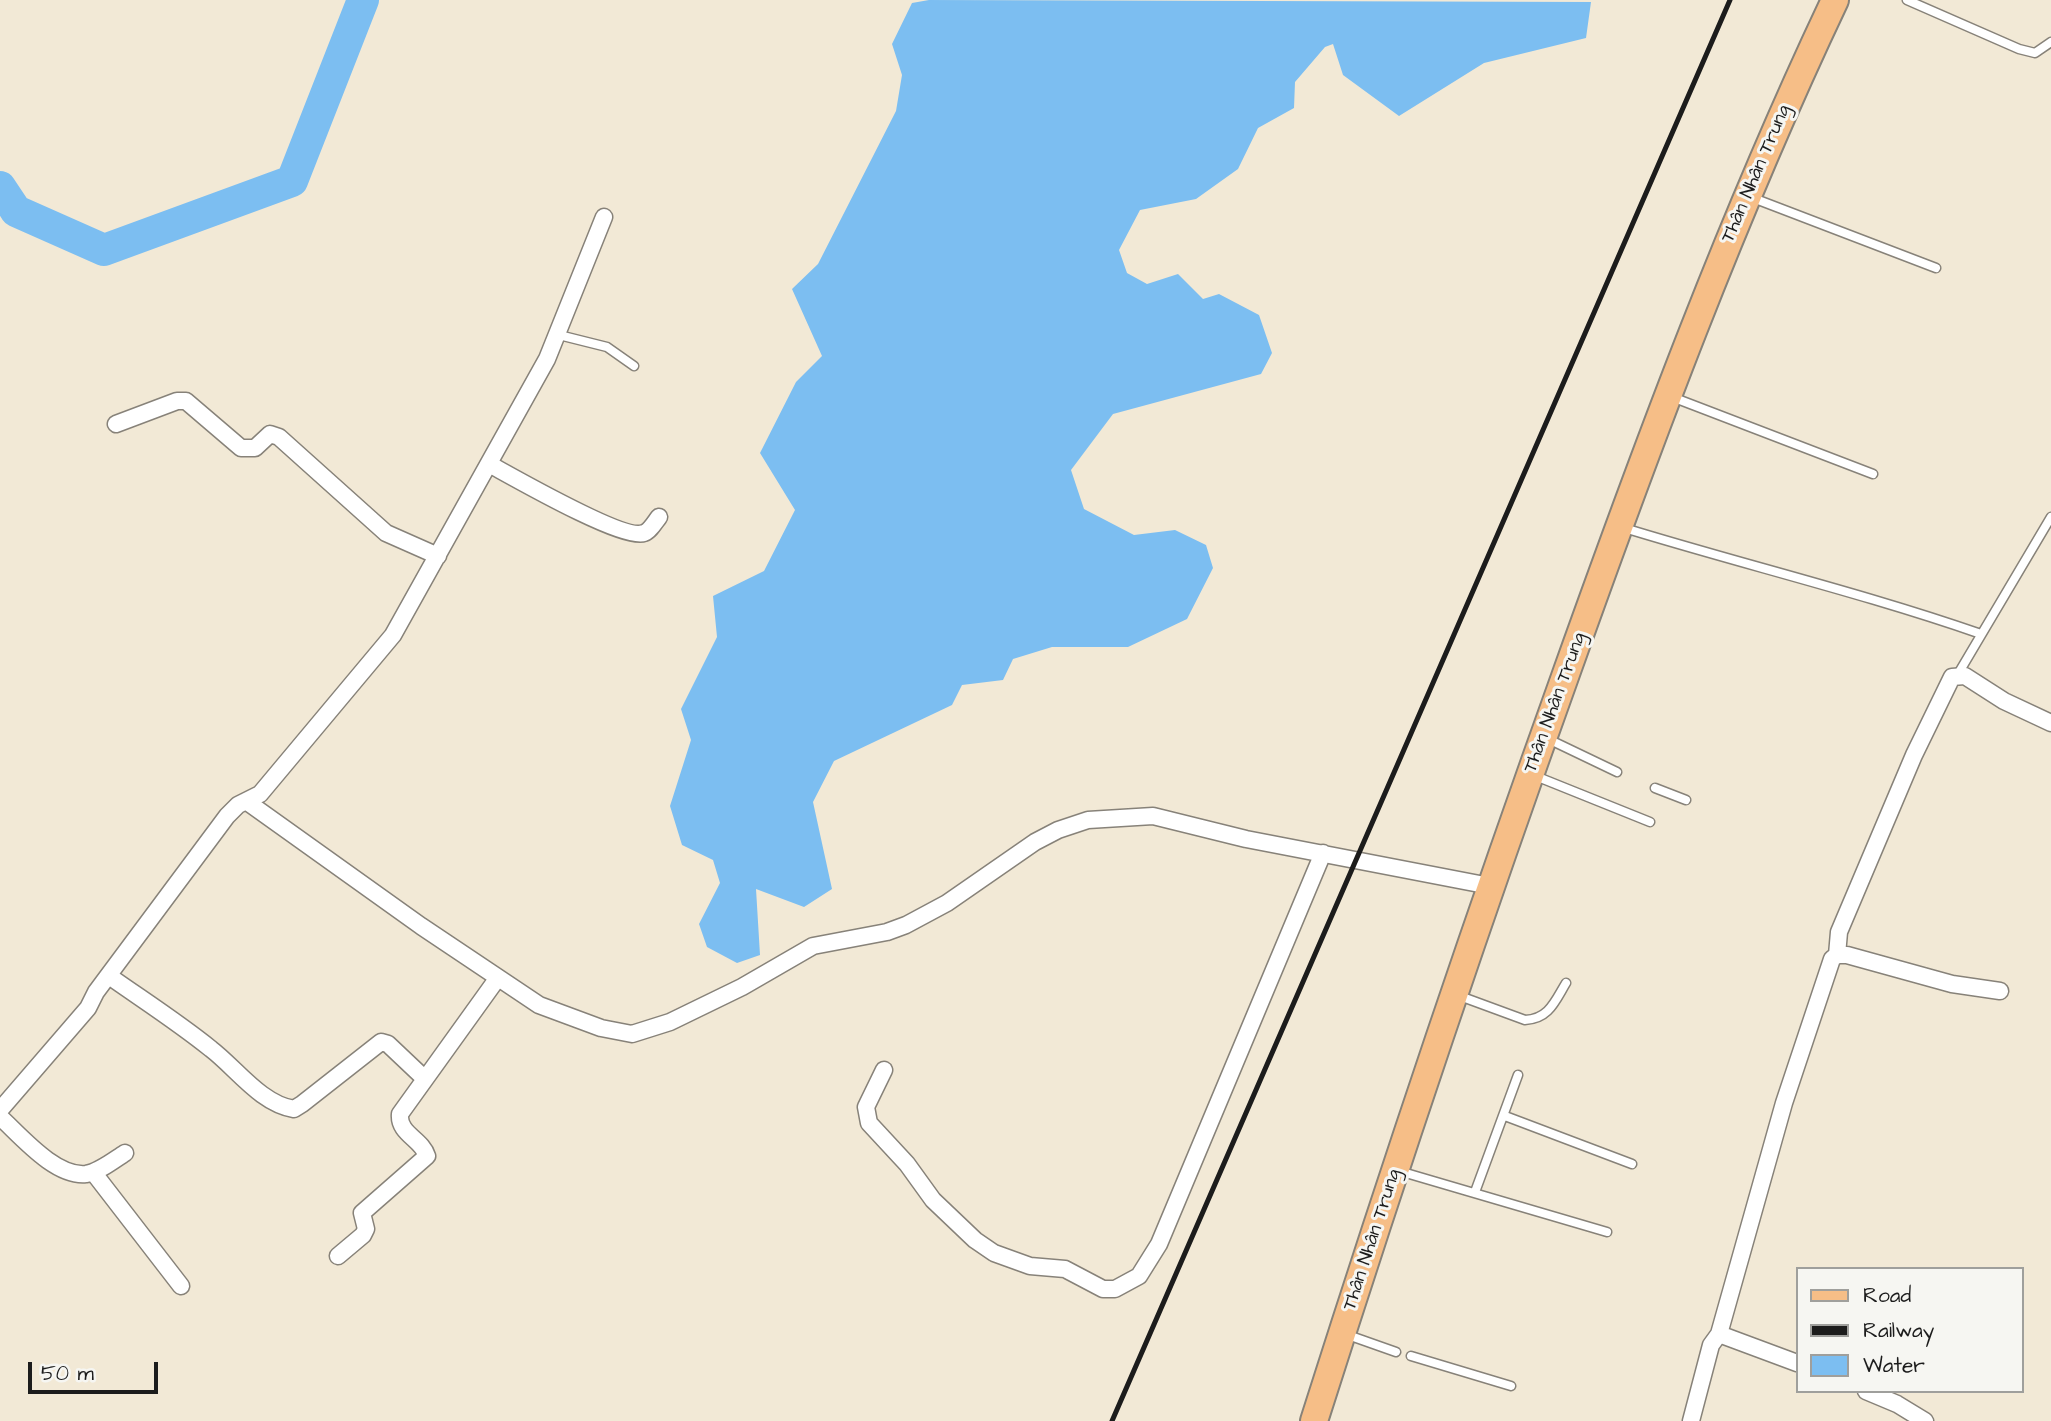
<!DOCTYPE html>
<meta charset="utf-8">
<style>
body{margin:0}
#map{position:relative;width:2051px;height:1421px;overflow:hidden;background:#f2e9d6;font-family:"Architects Daughter",sans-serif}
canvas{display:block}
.legend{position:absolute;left:1796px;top:1267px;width:228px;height:126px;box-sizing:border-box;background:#f6f6f2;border:2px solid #9f9f9c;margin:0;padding:9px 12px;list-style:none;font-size:21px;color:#1c1c1c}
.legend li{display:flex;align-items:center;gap:14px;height:35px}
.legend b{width:35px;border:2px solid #9f9f9c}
.scale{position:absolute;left:28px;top:1362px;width:130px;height:32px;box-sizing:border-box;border:4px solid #1c1c1c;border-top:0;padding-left:9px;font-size:21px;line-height:24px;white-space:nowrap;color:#1c1c1c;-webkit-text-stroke:5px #f6f6f2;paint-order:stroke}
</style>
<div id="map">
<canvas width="2051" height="1421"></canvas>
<ul class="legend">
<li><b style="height:9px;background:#f6be87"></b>Road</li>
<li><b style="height:9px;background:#1c1c1c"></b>Railway</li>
<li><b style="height:19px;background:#7cbef1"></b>Water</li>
</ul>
<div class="scale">50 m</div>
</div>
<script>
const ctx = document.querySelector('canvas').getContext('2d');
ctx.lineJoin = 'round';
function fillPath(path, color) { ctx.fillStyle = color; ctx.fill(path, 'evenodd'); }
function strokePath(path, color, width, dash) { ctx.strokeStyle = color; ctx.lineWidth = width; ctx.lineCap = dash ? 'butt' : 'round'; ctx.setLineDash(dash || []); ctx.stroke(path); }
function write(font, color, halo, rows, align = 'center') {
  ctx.font = font + ' "Architects Daughter",sans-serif'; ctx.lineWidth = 6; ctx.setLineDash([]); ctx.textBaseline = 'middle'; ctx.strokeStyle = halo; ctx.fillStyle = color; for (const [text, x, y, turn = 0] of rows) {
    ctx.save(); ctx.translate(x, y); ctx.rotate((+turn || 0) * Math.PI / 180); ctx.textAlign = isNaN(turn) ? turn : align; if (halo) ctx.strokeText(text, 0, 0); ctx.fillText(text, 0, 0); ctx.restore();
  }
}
fillPath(new Path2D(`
 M 929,0 L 1591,2 L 1586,38 L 1484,63 L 1399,116 L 1343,75 L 1333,44 L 1325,47 L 1295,82 L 1294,108 L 1258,128 L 1238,169 L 1196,199 L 1140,210 L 1119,250 L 1127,273 L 1147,284 L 1178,274 L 1203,299 L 1219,294 L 1259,315 L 1272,353 L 1261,374 L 1113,414 L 1071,470 L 1084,509 L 1134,535 L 1175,530 L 1206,545 L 1213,568 L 1187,619 L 1128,647 L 1052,647 L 1013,659 L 1003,680 L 962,685 L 952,705 L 834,761 L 813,802 L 832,889 L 804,907 L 756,889 L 760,955 L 737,963 L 707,947 L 699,924 L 720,883 L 713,860 L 682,845 L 670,806 L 691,740 L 681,709 L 717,637 L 713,596 L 764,571 L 795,510 L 760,453 L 796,382 L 822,356 L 792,289 L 818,264 L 896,111 L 902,75 L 892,44 L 912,3 Z`), '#7cbef1');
strokePath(new Path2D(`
 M 0,187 L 16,211 L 104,250 L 292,181 L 363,0`), '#7cbef1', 32);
const lane = new Path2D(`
 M 1907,0 L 2019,49 L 2035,53 L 2051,42
 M 1753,198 L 1936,268
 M 559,335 L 607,347 L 634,366
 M 1672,397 L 1873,474
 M 1621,527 C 1741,564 1863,593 1981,634
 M 1958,674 L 2051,517
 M 1546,738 L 1617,772
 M 1533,775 L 1650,822
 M 1655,788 L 1686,800
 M 1457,995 L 1525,1020 C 1549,1019 1555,1001 1566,983
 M 1505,1116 L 1632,1164
 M 1399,1171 L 1607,1232
 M 1475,1192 L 1518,1075
 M 1345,1334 L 1396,1352
 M 1411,1356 L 1511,1386`);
const street = new Path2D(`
 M 116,424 L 177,401 L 186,401 L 241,448 L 255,448 L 270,434 L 279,437 L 386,533 L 438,556
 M 489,464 C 513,477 624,541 644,533 C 650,531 655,522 659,517
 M 246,801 L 421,926 L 539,1005 L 601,1028 L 632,1034 L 670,1022 L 742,987 L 813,946 L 887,932 L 906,925 L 947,903 L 1035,842 L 1058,830 L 1088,820 L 1153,816 L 1246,839 L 1490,886
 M 1837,955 L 1839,932 L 1914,755 L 1952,677 L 1965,676 L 2004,701 L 2051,723
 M 109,976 C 143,1000 179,1023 211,1049 C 236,1068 261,1104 294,1109 L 302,1104 L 381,1042 L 388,1044 L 425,1079
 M 884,1070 L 866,1107 L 869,1123 L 907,1164 L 933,1200 L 975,1240 L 994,1253 L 1030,1266 L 1065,1269 L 1103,1289 L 1115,1289 L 1139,1276 L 1159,1244 L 1323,853
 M 0,1110 L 88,1008 L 96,992 L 227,816 L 238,805 L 260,794 L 393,635 L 547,359 L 604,217
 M 0,1117 C 21,1136 55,1177 86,1174 C 99,1172 114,1160 125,1153
 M 93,1172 L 181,1286
 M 338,1256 L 363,1235 L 366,1229 L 362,1213 L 427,1156 C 422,1139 398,1134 400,1114 L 497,979
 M 1719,1334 L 1784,1103 L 1832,959 L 1837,955 L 1847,955 L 1952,984 L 2000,991
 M 1866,1391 L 1897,1404 L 1925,1421
 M 1691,1421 L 1711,1345 L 1719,1334 L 1797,1363`);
const primary = new Path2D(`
 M 1314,1421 C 1394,1169 1478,919 1567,671 C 1648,444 1732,217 1835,0`);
strokePath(lane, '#878279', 11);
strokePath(street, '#878279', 19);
strokePath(primary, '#878279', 30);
strokePath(lane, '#fff', 8);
strokePath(street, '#fff', 16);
strokePath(primary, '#f6be87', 26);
strokePath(new Path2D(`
 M 1112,1421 L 1730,0`), '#1c1c1c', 5);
write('19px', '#1c1c1c', '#f6f6f2', [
 ["Thân Nhân Trung",1757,174,-67],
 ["Thân Nhân Trung",1556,703,-70],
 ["Thân Nhân Trung",1373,1240,-72]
]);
</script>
